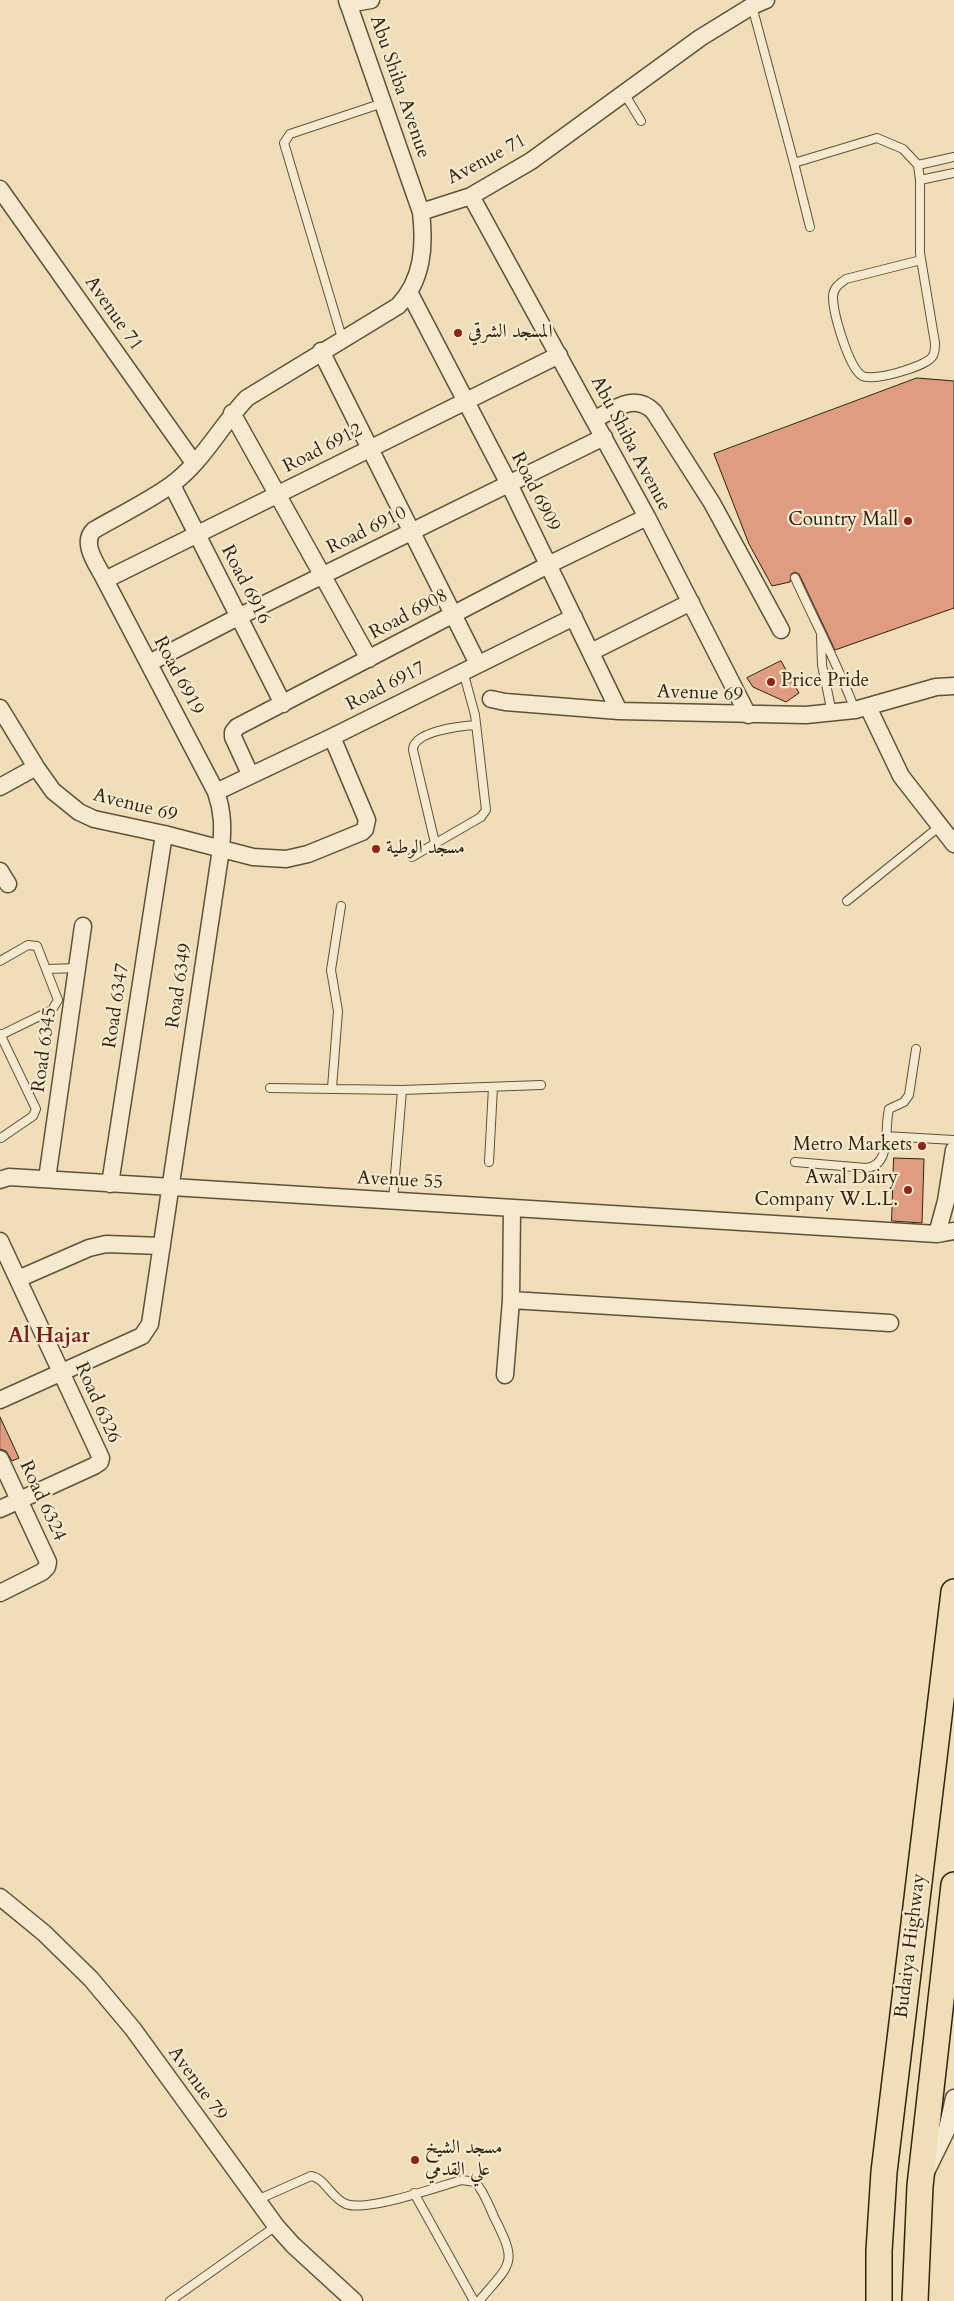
<!DOCTYPE html>
<meta charset="utf-8">
<style>
body{margin:0}
canvas{display:block;background:#efdeb7}
</style>
<canvas width="954" height="2301"></canvas>
<script>
const ctx = document.querySelector('canvas').getContext('2d');
ctx.lineJoin = 'round';
function fillPath(path, color) { ctx.fillStyle = color; ctx.fill(path, 'evenodd'); }
function strokePath(path, color, width, dash) { ctx.strokeStyle = color; ctx.lineWidth = width; ctx.lineCap = dash ? 'butt' : 'round'; ctx.setLineDash(dash || []); ctx.stroke(path); }
function write(font, color, halo, rows, align = 'center') {
  ctx.font = font + ' Cardo,Amiri,serif'; ctx.lineWidth = 4.5; ctx.setLineDash([]); ctx.textBaseline = 'middle'; ctx.strokeStyle = halo; ctx.fillStyle = color; for (const [text, x, y, turn = 0] of rows) {
    ctx.save(); ctx.translate(x, y); ctx.rotate((+turn || 0) * Math.PI / 180); ctx.textAlign = isNaN(turn) ? turn : align; if (halo) ctx.strokeText(text, 0, 0); ctx.fillText(text, 0, 0); ctx.restore();
  }
}
const building = new Path2D(`
 M 917,378 L 954,381 L 954,608 L 835,650 L 799,574 L 795,572 L 791,574 L 790,582 L 772,586 L 749,544 L 714,454 Z
 M 781,661 L 799,693 L 786,702 L 753,687 L 747,678 Z
 M 894,1158 L 924,1159 L 922,1223 L 892,1221 Z
 M 0,1417 L 19,1458 L 12,1461 L 6,1451 L 0,1449 Z`);
fillPath(building, '#df9c81');
strokePath(building, '#31230e', 1);
const lane = new Path2D(`
 M 752,6 L 794,163 L 877,138 L 903,149 L 918,165
 M 624,93 L 641,121
 M 794,163 L 810,227
 M 920,180 L 954,173
 M 921,260 L 846,279 C 839,284 833,288 833,297 C 833,313 848,365 861,375 C 870,383 925,367 932,357 C 935,354 935,347 935,343 L 920,253 L 920,180 L 918,165 L 954,157
 M 342,338 L 284,143 L 290,134 L 383,103
 M 795,578 C 815,622 838,665 855,710
 M 821,636 L 822,665 L 832,713
 M 435,843 L 413,750 C 413,731 461,726 476,725
 M 412,857 L 481,817 L 486,810 L 475,715 L 463,671
 M 847,901 L 940,826
 M 0,961 L 28,945 L 37,946 L 58,1000 L 52,1010 L 1,1035
 M 47,969 L 78,968
 M 0,1034 L 36,1109 L 33,1116 L 1,1138
 M 270,1088 L 402,1090 L 541,1085
 M 332,1088 L 338,1011 L 331,970 L 341,906
 M 885,1136 L 954,1140
 M 489,1162 L 493,1087
 M 795,1162 L 866,1168 C 892,1166 884,1128 889,1109 L 904,1102 L 909,1095 L 916,1049
 M 393,1200 L 402,1090
 M 414,2193 L 474,2301
 M 257,2200 L 311,2176 C 325,2178 331,2198 346,2204 C 367,2212 437,2187 462,2180 L 475,2182 C 484,2191 489,2206 494,2217 C 518,2264 512,2262 479,2301
 M 170,2301 L 276,2226`);
const street = new Path2D(`
 M 348,4 L 371,0
 M 0,189 L 194,463
 M 471,196 L 647,517 L 748,715
 M 421,212 L 471,196 L 531,161 L 700,38 L 752,6 L 766,0
 M 410,294 L 509,484 L 619,711
 M 321,351 L 478,664
 M 232,413 L 369,659
 M 594,420 C 614,409 635,392 654,412 L 712,503 L 781,630
 M 172,485 L 283,704
 M 105,580 L 559,355
 M 591,652 L 691,602
 M 149,663 L 238,617 L 604,437
 M 491,699 L 505,702 L 619,711 L 806,715 L 855,710 L 936,687 L 954,686
 M 868,707 L 901,776 L 954,844
 M 0,708 L 36,767 L 53,791 L 79,812 L 94,819 L 164,834 L 253,857 L 286,859 L 308,854 L 362,832 L 365,829 L 367,820 L 332,737
 M 250,774 L 233,737 L 233,732 L 237,727 L 548,565 L 647,517
 M 0,787 L 36,767
 M 216,792 L 332,737 L 574,617
 M 0,871 L 8,884
 M 47,1179 L 83,926
 M 0,1180 L 9,1177 L 937,1234 L 954,1231
 M 110,1184 L 164,834
 M 937,1234 L 946,1201 L 954,1150
 M 0,1241 L 101,1458 L 100,1462 L 94,1466 L 0,1509
 M 18,1279 L 89,1248 L 106,1244 L 162,1246
 M 511,1300 L 890,1323
 M 505,1375 L 511,1300 L 512,1208
 M 0,1400 L 142,1336 L 150,1324 L 221,849 C 223,828 223,812 216,792 L 105,580 C 98,566 80,543 94,530 C 120,515 147,502 171,485 C 202,463 221,425 247,398 L 398,306 C 423,280 425,246 421,212 L 347,0
 M 0,1459 L 48,1562 L 47,1567 L 42,1572 L 0,1593
 M 0,1897 L 44,1933 L 91,1979 L 133,2029 L 276,2226 L 293,2245 L 354,2301
 M 927,2170 L 947,2129 L 954,2098`);
const primary = new Path2D(`
 M 879,2301 L 879,2251 L 884,2172 L 954,1592
 M 915,2301 L 920,2186 L 954,1885`);
strokePath(lane, '#605238', 10);
strokePath(street, '#605238', 19);
strokePath(primary, '#31230e', 28);
strokePath(lane, '#f5ead0', 8);
strokePath(street, '#f5ead0', 16);
strokePath(primary, '#efdeb7', 25);
for (const [x, y, r, color] of [
 [458,333,5,"#8f2418"],
 [908,521,5,"#8f2418"],
 [771,682,5,"#8f2418"],
 [376,849,5,"#8f2418"],
 [922,1146,5,"#8f2418"],
 [908,1190,5,"#8f2418"],
 [415,2160,5,"#8f2418"]
]) { const dot = new Path2D(); dot.arc(x, y, r, 0, 2 * Math.PI); ctx.fillStyle = color; ctx.fill(dot); strokePath(dot, '#f5ead0', 2); }
write('19px', '#31230e', '#f5ead0', [
 ["Abu Shiba Avenue",399,87,71],
 ["Avenue 71",487,160,-28],
 ["Avenue 71",113,314,55],
 ["Abu Shiba Avenue",630,444,62],
 ["Road 6912",323,449,-27],
 ["Road 6909",535,492,63],
 ["Road 6910",367,531,-26],
 ["Road 6916",245,585,63],
 ["Road 6908",409,615,-28],
 ["Road 6919",178,676,62],
 ["Road 6917",386,687,-27],
 ["Avenue 69",700,694,2],
 ["Avenue 69",135,806,14],
 ["Road 6349",180,986,-81],
 ["Road 6347",117,1006,-81],
 ["Road 6345",45,1050,-82],
 ["Avenue 55",400,1181,3],
 ["Road 6326",97,1403,66],
 ["Road 6324",42,1501,65],
 ["Budaiya Highway",911,1946,-83],
 ["Avenue 79",197,2084,54]
]);
write('19px', '#31230e', '#f5ead0', [
 ["المسجد الشرقي",468,333],
 ["Country Mall",898,521,"right"],
 ["Price Pride",781,682],
 ["مسجد الوطية",386,849],
 ["Metro Markets",912,1146,"right"],
 ["Awal Dairy",898,1179,"right"],
 ["Company W.L.L.",898,1201,"right"],
 ["مسجد الشيخ",425,2149],
 ["علي القدمي",425,2171]
], 'left');
write('bold 21px', '#7a1f14', '#f5ead0', [
 ["Al Hajar",49,1337]
]);
</script>
